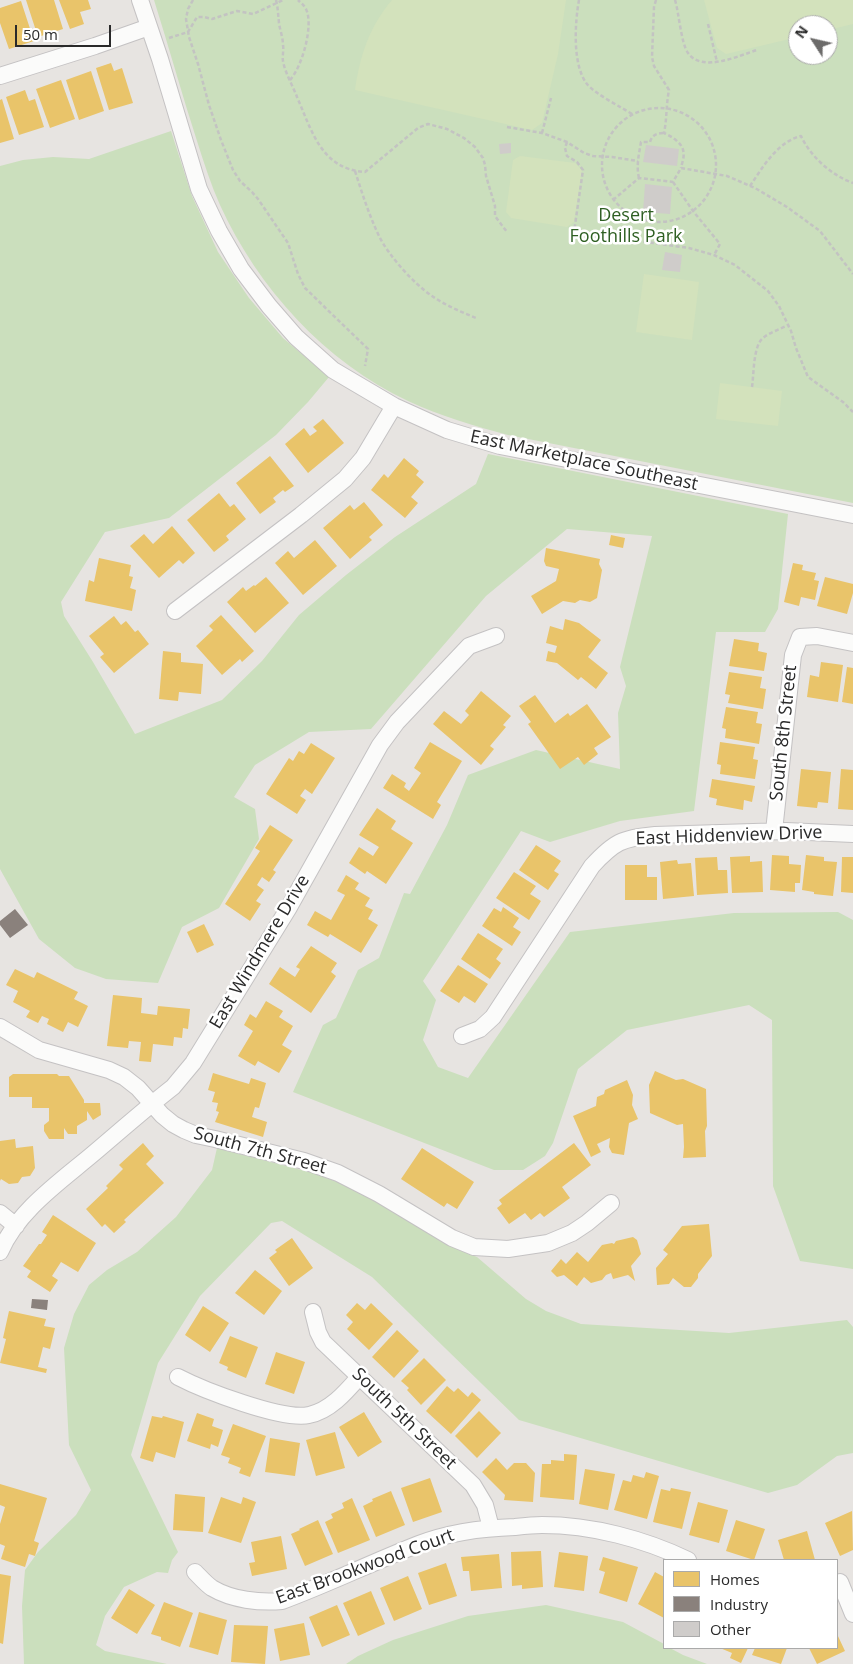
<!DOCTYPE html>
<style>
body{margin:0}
#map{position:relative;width:853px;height:1664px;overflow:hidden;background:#e7e4e1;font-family:"Open Sans",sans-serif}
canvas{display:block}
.legend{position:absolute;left:663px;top:1559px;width:175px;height:90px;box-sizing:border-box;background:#fff;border:1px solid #aaa;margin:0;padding:6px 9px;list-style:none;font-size:15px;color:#2a2a2a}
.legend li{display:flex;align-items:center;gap:10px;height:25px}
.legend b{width:25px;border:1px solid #aaa}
.north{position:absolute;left:788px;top:15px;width:50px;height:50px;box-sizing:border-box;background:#fff;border:1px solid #aaa;border-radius:50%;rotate:305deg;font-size:14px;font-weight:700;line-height:20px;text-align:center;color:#2a2a2a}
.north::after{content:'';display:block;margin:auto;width:18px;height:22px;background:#6c6b6a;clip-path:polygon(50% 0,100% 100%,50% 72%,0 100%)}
.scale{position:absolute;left:15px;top:25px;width:96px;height:22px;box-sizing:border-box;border:2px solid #2a2a2a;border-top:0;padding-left:6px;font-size:15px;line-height:18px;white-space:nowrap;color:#2a2a2a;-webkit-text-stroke:4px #fff;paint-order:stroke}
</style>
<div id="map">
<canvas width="853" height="1664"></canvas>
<ul class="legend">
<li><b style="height:14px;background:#e9c46a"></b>Homes</li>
<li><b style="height:14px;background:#8a817c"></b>Industry</li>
<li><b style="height:14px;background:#cfccca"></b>Other</li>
</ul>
<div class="north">N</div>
<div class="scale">50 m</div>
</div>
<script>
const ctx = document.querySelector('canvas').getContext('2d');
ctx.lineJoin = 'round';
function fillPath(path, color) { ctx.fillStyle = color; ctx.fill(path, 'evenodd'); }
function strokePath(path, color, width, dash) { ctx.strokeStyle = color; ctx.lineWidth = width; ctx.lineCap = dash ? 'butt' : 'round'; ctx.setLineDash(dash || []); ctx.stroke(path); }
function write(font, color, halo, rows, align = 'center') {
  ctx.font = font + ' "Open Sans",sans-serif'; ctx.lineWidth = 5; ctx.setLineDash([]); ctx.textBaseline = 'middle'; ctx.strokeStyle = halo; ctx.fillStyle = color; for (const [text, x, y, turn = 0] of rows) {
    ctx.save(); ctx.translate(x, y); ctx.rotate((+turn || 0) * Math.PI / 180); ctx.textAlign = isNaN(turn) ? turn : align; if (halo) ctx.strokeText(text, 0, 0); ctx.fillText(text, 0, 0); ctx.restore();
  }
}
fillPath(new Path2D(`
 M 154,0 L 853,0 L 853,503 L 508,435 C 474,426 441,416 408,401 C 325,362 258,288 220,205 C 211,185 204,163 197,141 C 182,95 169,47 154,0 ZM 798,25 L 828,25 L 828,55 L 798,55 Z
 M 171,131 L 192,196 L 218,252 L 249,298 L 283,338 L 329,377 L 308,402 L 276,435 L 169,518 L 105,532 L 61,602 L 64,616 L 93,662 L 135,734 L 222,700 L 262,661 L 299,615 L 346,575 L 395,537 L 476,484 L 488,454 L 788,514 L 778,609 L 765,632 L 716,632 L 694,811 L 620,821 L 550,842 L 521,831 L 423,981 L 436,1000 L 423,1040 L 438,1067 L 468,1078 L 570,932 L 734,913 L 838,912 L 853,920 L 853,1269 L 800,1261 L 773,1186 L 772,1020 L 749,1005 L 627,1030 L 578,1069 L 553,1143 L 545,1156 L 523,1170 L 494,1170 L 293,1092 L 323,1025 L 336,1018 L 358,970 L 379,958 L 404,893 L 410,894 L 447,825 L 468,775 L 536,750 L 620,769 L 618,713 L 626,686 L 620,667 L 652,536 L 567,529 L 486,596 L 371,729 L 309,732 L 255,765 L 234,797 L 255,809 L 259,839 L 219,908 L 182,927 L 158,983 L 106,979 L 75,968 L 39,939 L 0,869 L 0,166 L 23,160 L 53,157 L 89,159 Z
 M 217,1148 L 313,1173 L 359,1190 L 448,1245 L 477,1257 L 526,1299 L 546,1311 L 581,1324 L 729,1333 L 847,1320 L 853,1327 L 853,1453 L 837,1456 L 797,1485 L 768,1493 L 519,1420 L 372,1277 L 282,1221 L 271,1223 L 200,1296 L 158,1363 L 131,1455 L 178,1552 L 172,1560 L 168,1573 L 157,1572 L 124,1587 L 105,1616 L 96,1645 L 105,1651 L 167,1664 L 24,1664 L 22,1606 L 25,1570 L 38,1552 L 76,1515 L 91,1490 L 69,1445 L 64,1348 L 74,1314 L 89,1285 L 107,1270 L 137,1252 L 176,1217 L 212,1170 Z
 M 546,1605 L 623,1622 L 664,1644 L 664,1648 L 670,1648 L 683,1655 L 707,1664 L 346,1664 L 358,1656 L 393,1640 L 468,1616 Z`), '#cbdfbd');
fillPath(new Path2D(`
 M 392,0 L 566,0 L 558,54 L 542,123 L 532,130 L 355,90 C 360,56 369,27 392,0 Z
 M 704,0 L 853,0 L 853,24 L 828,30 L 828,25 L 798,25 L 798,37 L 726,54 L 717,48 Z
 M 520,156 L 575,163 L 582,170 L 574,222 L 567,227 L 511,218 L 506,212 L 513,160 Z
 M 644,274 L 699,282 L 692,340 L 636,332 Z
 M 720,383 L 782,391 L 778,426 L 716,419 Z`), '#d3e2bc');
fillPath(new Path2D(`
 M 26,0 L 54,0 L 63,29 L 38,37 Z
 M 59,0 L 88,0 L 91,9 L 80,12 L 84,24 L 70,29 Z
 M 21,1 L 34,41 L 9,49 L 0,23 L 0,8 Z
 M 111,63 L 114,71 L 122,68 L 133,103 L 109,110 L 96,68 Z
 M 91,71 L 104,111 L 79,120 L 66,80 Z
 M 61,80 L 75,119 L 50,128 L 36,89 Z
 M 25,90 L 29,101 L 35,99 L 44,127 L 19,135 L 6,97 Z
 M 2,99 L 14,139 L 0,143 L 0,100 Z
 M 323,419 L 344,443 L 308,473 L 285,444 L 304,428 L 310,436 L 317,431 L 313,427 Z
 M 270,456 L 294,486 L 285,492 L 283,490 L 273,498 L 276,502 L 260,514 L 236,483 Z
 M 404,458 L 419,471 L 416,475 L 424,482 L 411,497 L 418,503 L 405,518 L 371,490 L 384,474 L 388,478 Z
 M 219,493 L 230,507 L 234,504 L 246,519 L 226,536 L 229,540 L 214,552 L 187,520 Z
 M 364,502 L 383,525 L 369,537 L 372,540 L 350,559 L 323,528 L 350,505 L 354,510 Z
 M 172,526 L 195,553 L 183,564 L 179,560 L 159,578 L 130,546 L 144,534 L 153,544 Z
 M 611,535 L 625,538 L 623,548 L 609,545 Z
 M 315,540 L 337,566 L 303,595 L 275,563 L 288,551 L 294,558 Z
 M 546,548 L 600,559 L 599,564 L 602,570 L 597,598 L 590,602 L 580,600 L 575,603 L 563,601 L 542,614 L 531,596 L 556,581 L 559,569 L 546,566 L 544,561 Z
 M 99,558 L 131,565 L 129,576 L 133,577 L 130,588 L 136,590 L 132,611 L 85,601 L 89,580 L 94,582 Z
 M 793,563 L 803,565 L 802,570 L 816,573 L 814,580 L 819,581 L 815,600 L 801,597 L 799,606 L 784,602 Z
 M 266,577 L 289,603 L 255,633 L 227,602 L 243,587 L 246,591 L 254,585 L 255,586 Z
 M 825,577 L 853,584 L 853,593 L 847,614 L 817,606 Z
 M 221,615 L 254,651 L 242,662 L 240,659 L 222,675 L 196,646 L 213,630 L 209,626 Z
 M 114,616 L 121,625 L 126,621 L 135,632 L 138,630 L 149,644 L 114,673 L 100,657 L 104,654 L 89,636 Z
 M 565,619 L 579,623 L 601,640 L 588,657 L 608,673 L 596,689 L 581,677 L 578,680 L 557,663 L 546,661 L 548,651 L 555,653 L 557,646 L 546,643 L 550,626 L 563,630 Z
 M 734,639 L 759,643 L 758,651 L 767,653 L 764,671 L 729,666 Z
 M 163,651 L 181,653 L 181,662 L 203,664 L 201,694 L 179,692 L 178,701 L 159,699 Z
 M 821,662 L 843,665 L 838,702 L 807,697 L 810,675 L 819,677 Z
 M 847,667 L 853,668 L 853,704 L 842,702 Z
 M 729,672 L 762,677 L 760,688 L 766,689 L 763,709 L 728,703 L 730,695 L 725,694 Z
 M 481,691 L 511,716 L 503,725 L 506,727 L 490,746 L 494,749 L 481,765 L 433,724 L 444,711 L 461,724 L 469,715 L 465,711 Z
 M 535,695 L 555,723 L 568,713 L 570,716 L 587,704 L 611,737 L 594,748 L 598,754 L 584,765 L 578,757 L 560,769 L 528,724 L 531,722 L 519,706 Z
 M 726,707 L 758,712 L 756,723 L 762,724 L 759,744 L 725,738 L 726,729 L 722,728 Z
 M 430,742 L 462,761 L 437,802 L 441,805 L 433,819 L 383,788 L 392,774 L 406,783 L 404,787 L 409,791 L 421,773 L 414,768 Z
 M 720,742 L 755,747 L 753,759 L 758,760 L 755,779 L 720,774 L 721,765 L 717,764 Z
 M 311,743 L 335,758 L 312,794 L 305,789 L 300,796 L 306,800 L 297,814 L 266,794 L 289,758 L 293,761 L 299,751 L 304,754 Z
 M 801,769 L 831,772 L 828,803 L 818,802 L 817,808 L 797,806 Z
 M 841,769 L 853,770 L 853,810 L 838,809 Z
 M 712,779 L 755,786 L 752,802 L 744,800 L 743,810 L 716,805 L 717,799 L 709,797 Z
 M 377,808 L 396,821 L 391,829 L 413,843 L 386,884 L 367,871 L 365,874 L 349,863 L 359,847 L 373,856 L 379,847 L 359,835 Z
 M 270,825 L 293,840 L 273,870 L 276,872 L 269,882 L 262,877 L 257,885 L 264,890 L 256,901 L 261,904 L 250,921 L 225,904 L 260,851 L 255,848 Z
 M 536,845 L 561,861 L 554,871 L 559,874 L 548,890 L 519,870 Z
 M 772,855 L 789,856 L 789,864 L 801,865 L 800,883 L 795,883 L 795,892 L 770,890 Z
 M 806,855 L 824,857 L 824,861 L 837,862 L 833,896 L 814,894 L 814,892 L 802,890 Z
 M 750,856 L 750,862 L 762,861 L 763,892 L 732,893 L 730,857 Z
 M 717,857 L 718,870 L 727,870 L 728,893 L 697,895 L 695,858 Z
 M 842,857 L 853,857 L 853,893 L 841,892 Z
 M 677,860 L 678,864 L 691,863 L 694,896 L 663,899 L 660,862 Z
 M 625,865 L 647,865 L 647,877 L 657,877 L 657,900 L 625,900 Z
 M 514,872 L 536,886 L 530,894 L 541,901 L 529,920 L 496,898 Z
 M 346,875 L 359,883 L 355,889 L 370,898 L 365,906 L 373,910 L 368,919 L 378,925 L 361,953 L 330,934 L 328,937 L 307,925 L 315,911 L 331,920 L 345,895 L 337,891 Z
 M 503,907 L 519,918 L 513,927 L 521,932 L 512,946 L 482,926 L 494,908 L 501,912 Z
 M 204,924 L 214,945 L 197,953 L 187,932 Z
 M 478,933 L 503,949 L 496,959 L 501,963 L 490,979 L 461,959 Z
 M 311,946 L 337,963 L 331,972 L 336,976 L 311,1013 L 269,984 L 280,967 L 295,977 L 300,969 L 296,967 Z
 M 458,965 L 488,984 L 475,1003 L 464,996 L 459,1003 L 440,991 Z
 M 15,969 L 34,978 L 37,972 L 78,992 L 74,999 L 88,1006 L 78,1027 L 68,1022 L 63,1032 L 47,1024 L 49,1019 L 42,1016 L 38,1023 L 26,1017 L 30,1011 L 13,1002 L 18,991 L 6,985 Z
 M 113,995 L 142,998 L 141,1013 L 157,1015 L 158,1006 L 190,1009 L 188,1029 L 183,1028 L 182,1038 L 174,1037 L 173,1046 L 153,1044 L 151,1062 L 139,1061 L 141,1042 L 129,1041 L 128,1048 L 107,1046 Z
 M 266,1001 L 283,1011 L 279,1017 L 293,1026 L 282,1045 L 292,1051 L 279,1073 L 258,1061 L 255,1066 L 238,1056 L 253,1031 L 244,1025 L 250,1014 L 256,1018 Z
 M 655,1071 L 676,1080 L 683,1079 L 706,1089 L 707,1126 L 705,1131 L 706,1157 L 683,1158 L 684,1147 L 683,1124 L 677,1125 L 650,1113 L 649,1085 Z
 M 213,1073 L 249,1084 L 251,1078 L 266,1083 L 259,1108 L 255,1107 L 252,1117 L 267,1122 L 263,1137 L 215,1122 L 219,1112 L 216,1111 L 218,1103 L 212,1102 L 215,1092 L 208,1090 Z
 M 13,1074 L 57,1074 L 59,1076 L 69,1076 L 84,1100 L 84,1103 L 100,1103 L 101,1115 L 93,1120 L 87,1111 L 87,1120 L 77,1126 L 77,1134 L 68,1134 L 64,1128 L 64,1139 L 49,1139 L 44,1131 L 44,1125 L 49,1121 L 49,1108 L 32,1108 L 32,1097 L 9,1097 L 9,1077 Z
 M 627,1080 L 633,1095 L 632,1105 L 638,1119 L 629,1123 L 624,1155 L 612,1153 L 609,1147 L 610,1138 L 597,1144 L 601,1152 L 591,1157 L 573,1116 L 596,1106 L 597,1097 L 604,1094 L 605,1090 Z
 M 15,1139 L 16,1148 L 33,1146 L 35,1168 L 30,1176 L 22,1177 L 18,1183 L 9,1184 L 1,1179 L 0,1181 L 0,1141 Z
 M 143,1143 L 154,1156 L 146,1164 L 164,1183 L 124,1220 L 126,1222 L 114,1233 L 105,1224 L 102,1227 L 86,1209 L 108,1188 L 106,1186 L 123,1169 L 119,1165 Z
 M 574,1143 L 591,1165 L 562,1187 L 570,1198 L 544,1217 L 540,1213 L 531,1220 L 525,1213 L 509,1224 L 497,1208 L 502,1204 L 499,1200 Z
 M 422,1148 L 474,1182 L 457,1209 L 447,1203 L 444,1207 L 401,1179 Z
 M 53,1215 L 96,1243 L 78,1272 L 61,1262 L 52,1276 L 58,1280 L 50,1292 L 27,1277 L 31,1271 L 23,1266 L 39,1244 L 41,1244 L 47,1235 L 42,1232 Z
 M 709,1224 L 712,1256 L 698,1274 L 698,1278 L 691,1287 L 684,1287 L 673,1278 L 669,1284 L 657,1285 L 656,1268 L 668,1254 L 663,1250 L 682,1226 Z
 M 633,1237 L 637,1240 L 641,1254 L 631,1266 L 635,1281 L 628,1275 L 613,1279 L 611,1273 L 606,1275 L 602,1280 L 591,1283 L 584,1277 L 577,1286 L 564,1275 L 557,1277 L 551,1271 L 561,1259 L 566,1264 L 577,1252 L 588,1262 L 602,1245 L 612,1243 L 614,1244 L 616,1241 Z
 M 292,1238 L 313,1268 L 289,1286 L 269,1258 L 277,1252 L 275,1250 Z
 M 255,1270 L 282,1291 L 264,1315 L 235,1293 Z
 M 357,1303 L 365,1310 L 371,1303 L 393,1324 L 369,1350 L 347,1329 L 353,1322 L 346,1315 Z
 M 203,1306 L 229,1323 L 210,1352 L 185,1335 Z
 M 9,1311 L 46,1319 L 44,1326 L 55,1328 L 50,1349 L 43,1347 L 38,1367 L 47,1369 L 46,1373 L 0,1363 L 6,1339 L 3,1338 Z
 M 397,1330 L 419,1351 L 394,1378 L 372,1357 Z
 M 230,1336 L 258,1347 L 246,1378 L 227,1370 L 228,1367 L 219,1363 Z
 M 276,1352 L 305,1362 L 294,1394 L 265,1384 Z
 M 424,1358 L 446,1380 L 421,1405 L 407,1390 L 409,1388 L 401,1381 Z
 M 447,1386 L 454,1392 L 458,1388 L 468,1397 L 472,1392 L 481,1400 L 451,1434 L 426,1411 Z
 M 479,1411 L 501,1433 L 477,1458 L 455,1436 Z
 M 364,1412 L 382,1442 L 358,1457 L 339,1427 Z
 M 197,1413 L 214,1419 L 212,1426 L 223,1430 L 218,1447 L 211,1444 L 210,1449 L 187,1441 Z
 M 152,1416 L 162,1418 L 163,1416 L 184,1422 L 175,1458 L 156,1452 L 153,1462 L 140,1458 Z
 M 233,1424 L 266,1436 L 250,1477 L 239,1473 L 241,1468 L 228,1463 L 230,1458 L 221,1455 Z
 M 335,1432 L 345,1468 L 316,1476 L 306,1440 Z
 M 270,1438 L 300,1443 L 295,1476 L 265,1472 Z
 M 564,1454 L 577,1455 L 574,1500 L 540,1497 L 542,1464 L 551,1464 L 551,1460 L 564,1461 Z
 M 496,1458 L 507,1470 L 514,1463 L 526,1463 L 535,1473 L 533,1502 L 504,1500 L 505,1495 L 482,1472 Z
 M 585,1469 L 615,1474 L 608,1510 L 579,1504 Z
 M 646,1472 L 659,1476 L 647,1519 L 614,1510 L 623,1480 L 631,1482 L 633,1475 L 644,1478 Z
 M 430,1478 L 442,1512 L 413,1522 L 401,1488 Z
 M 0,1484 L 47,1498 L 34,1541 L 39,1543 L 35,1556 L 29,1554 L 25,1567 L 1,1559 L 5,1546 L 0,1544 L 0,1524 L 5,1507 L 0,1505 Z
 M 671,1488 L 691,1492 L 682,1529 L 653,1522 L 661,1489 L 670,1491 Z
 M 391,1491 L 405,1525 L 376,1537 L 363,1506 L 373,1501 L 372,1499 Z
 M 175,1494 L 205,1497 L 203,1532 L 173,1530 Z
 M 221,1497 L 241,1504 L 243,1497 L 256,1502 L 241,1543 L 208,1533 Z
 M 352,1498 L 370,1540 L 338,1553 L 325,1522 L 333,1518 L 331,1514 L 344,1508 L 342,1503 Z
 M 698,1502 L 728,1510 L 719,1543 L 689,1535 Z
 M 852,1511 L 853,1550 L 840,1556 L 825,1523 Z
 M 318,1520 L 333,1554 L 305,1566 L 291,1534 L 300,1530 L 299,1529 Z
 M 736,1520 L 765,1529 L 754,1560 L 726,1551 Z
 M 807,1531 L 815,1560 L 784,1560 L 778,1540 Z
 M 281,1536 L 287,1569 L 252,1576 L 249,1563 L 255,1562 L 251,1542 Z
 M 541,1551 L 543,1587 L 522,1589 L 522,1585 L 512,1586 L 511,1552 Z
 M 559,1552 L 588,1556 L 584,1591 L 554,1587 Z
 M 499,1554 L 502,1588 L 471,1591 L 469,1571 L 463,1571 L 461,1557 Z
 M 603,1557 L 638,1567 L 627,1602 L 599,1593 L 605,1572 L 599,1570 Z
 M 446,1563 L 457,1596 L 429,1605 L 418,1573 Z
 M 655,1572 L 664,1577 L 664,1618 L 638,1604 Z
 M 0,1574 L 11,1576 L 3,1644 L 0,1643 Z
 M 408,1576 L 422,1609 L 394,1621 L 380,1588 Z
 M 129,1589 L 155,1605 L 137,1634 L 111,1618 Z
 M 371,1591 L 385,1624 L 358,1636 L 343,1603 Z
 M 164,1602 L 193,1613 L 180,1647 L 161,1640 L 161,1637 L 151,1634 Z
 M 337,1605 L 350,1635 L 322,1647 L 309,1617 Z
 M 199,1612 L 227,1620 L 218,1655 L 189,1647 Z
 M 304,1623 L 310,1655 L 280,1661 L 274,1629 Z
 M 234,1625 L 268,1626 L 265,1664 L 231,1662 Z
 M 837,1634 L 845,1651 L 817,1664 L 809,1648 L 837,1648 Z
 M 720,1648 L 748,1648 L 741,1663 L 730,1658 L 732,1653 Z
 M 755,1648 L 787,1648 L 781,1664 L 752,1655 Z`), '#e9c46a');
fillPath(new Path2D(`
 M 15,909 L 28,925 L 10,938 L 0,925 L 0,921 Z
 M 32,1299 L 48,1300 L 47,1310 L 31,1308 Z`), '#8a817c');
fillPath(new Path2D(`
 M 511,143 L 511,153 L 500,154 L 499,144 Z
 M 646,145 L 679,149 L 677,166 L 643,162 Z
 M 645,184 L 672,187 L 670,214 L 643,212 Z
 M 665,252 L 682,255 L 680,272 L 662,270 Z`), '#cfccca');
const minor = new Path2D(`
 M 140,0 L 160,59 L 199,189 L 219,231 L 241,269 L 269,306 L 296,337 L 333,370 L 394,406 L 447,430 L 500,446 L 853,515
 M 0,76 L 95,46 L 149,27
 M 175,611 L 301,515 L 345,479 L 363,458 L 394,406
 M 774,831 L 793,655 L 800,637 L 817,636 L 853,643
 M 0,1027 L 39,1050 L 109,1070 L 124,1077 L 138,1088 L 162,1115 L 173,1124 L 184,1130 L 196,1135 L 215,1139 L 304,1161 L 338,1173 L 379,1194 L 452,1238 L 474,1247 L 508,1249 L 548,1243 L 572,1233 L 587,1223 L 611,1203
 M 462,1036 L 480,1029 L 493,1017 L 592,866 C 614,842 622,838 655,835 L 786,831 L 853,834
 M 0,1213 L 16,1226
 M 0,1252 C 18,1210 61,1181 94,1153 C 120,1131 146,1108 173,1087 L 193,1063 L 288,909 L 380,745 L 397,722 L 469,646 L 496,636
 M 313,1312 L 318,1332 L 323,1342 L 473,1485 L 485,1505 L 491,1528
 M 178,1377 C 203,1390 283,1421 309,1415 C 330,1411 346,1392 360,1376
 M 195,1572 C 200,1577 206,1584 212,1588 C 232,1600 260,1603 282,1601 C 328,1584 373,1562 419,1544 C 450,1532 483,1528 515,1527 C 524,1526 533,1525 542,1525 C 592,1525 644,1539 688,1560
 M 840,1582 L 853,1614`);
strokePath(minor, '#c4c2c3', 18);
strokePath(new Path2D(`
 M 193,0 L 188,9 L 186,19 L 189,37 L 198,64 L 209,105 L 221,140 L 233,170 L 240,181 L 252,192 L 258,199 L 288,243 L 298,274 L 305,288 L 368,349 L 365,366
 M 276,0 C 278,8 278,14 279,23 C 280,30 283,38 283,45 C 284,51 282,56 283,61 C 285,73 293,86 297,97 C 312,131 321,169 365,172 L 418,128 L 428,124 L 447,129 L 464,138 L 475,147 L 483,158 L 485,165 L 486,176 L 495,206 L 495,216 L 507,232
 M 579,0 C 575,22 572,65 587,84 C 595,94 621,107 632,114
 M 656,0 L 654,7 L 652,57 L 654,66 L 669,90 C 666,105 667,119 664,133 C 671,136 682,143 683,150 C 685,156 682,163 681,168
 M 675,0 C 679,13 681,43 688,53 C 702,73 738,56 757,50
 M 708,24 L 717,62
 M 169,38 L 188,32 L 197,17 L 204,17 L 212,19 L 237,11 L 253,14 L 283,0
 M 290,80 C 302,67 314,25 306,9 C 304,5 301,3 298,0
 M602 165a57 57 0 1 1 114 0a57 57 0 1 1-114 0Z
 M 507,127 L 542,133 L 567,142 L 584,153 L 593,156 L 612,157 L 638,161
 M 542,133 L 551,98
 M 567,142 L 565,148 L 567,156 L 577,162 L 583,170 L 574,232 L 689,248 L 714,255 L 735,265 L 768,291 L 779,306 L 791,331 L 796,348 L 808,377 L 843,402 L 853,412
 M 355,171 C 362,193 369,215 379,236 C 389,256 413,283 432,296 C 445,305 461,312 476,318
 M 639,178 C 636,166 639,154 641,142 L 650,142 C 652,135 657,133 664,133
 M 673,182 L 693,211 L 720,244 L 714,255
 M 750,186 C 763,167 777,142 801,136 C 811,157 831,175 853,183
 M 613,200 L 639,178 L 673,182 L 681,168 L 727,176 L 755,188 L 787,207 L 820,231 L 853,274
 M 647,243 L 652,221
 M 752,387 C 754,374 753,346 763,338 C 770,332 781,329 788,325`), '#c3c3c2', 2.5, [4, 2.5]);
strokePath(minor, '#fbfbfa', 16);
write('18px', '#2e5f22', '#fff', [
 ["Desert",626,216],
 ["Foothills Park",626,237]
]);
write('18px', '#2a2a2a', '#fff', [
 ["East Marketplace Southeast",584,461,12],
 ["South 8th Street",784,733,-84],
 ["East Hiddenview Drive",729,836,-2],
 ["East Windmere Drive",260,952,-59],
 ["South 7th Street",260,1151,15],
 ["South 5th Street",404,1419,44],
 ["East Brookwood Court",365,1567,-20]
]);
</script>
